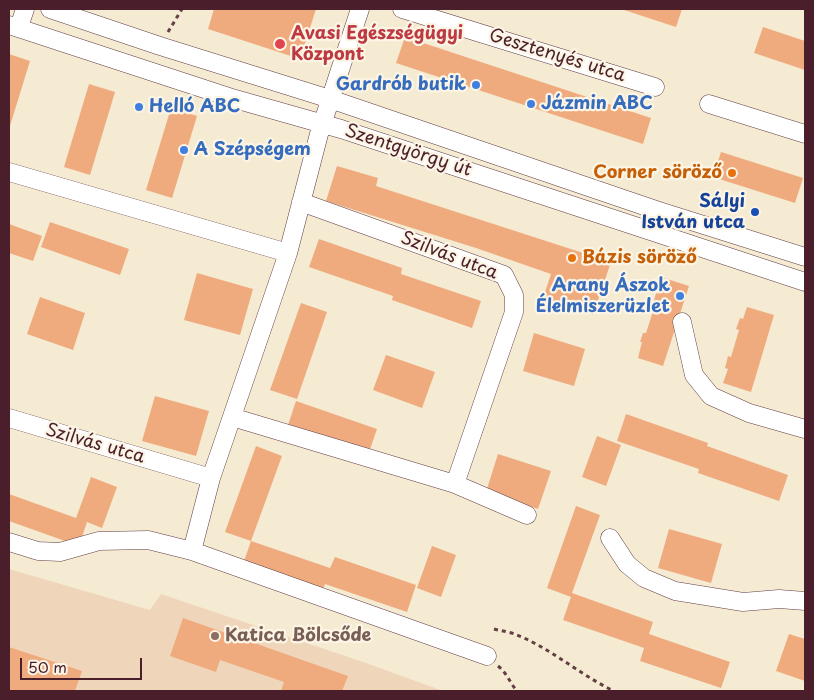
<!DOCTYPE html>
<meta charset="utf-8">
<style>
body{margin:0}
#map{position:relative;width:814px;height:700px;overflow:hidden;background:#f4ebd2;font-family:"Playpen Sans",sans-serif}
canvas{display:block}
.frame{position:absolute;inset:0;border:10px solid #4a1f2b;pointer-events:none}
.scale{position:absolute;left:20px;top:658px;width:122px;height:22px;box-sizing:border-box;border:2px solid #4a1f2b;border-top:0;padding-left:6px;font-size:15px;line-height:18px;white-space:nowrap;color:#4a1f2b;-webkit-text-stroke:4px #fcf5e5;paint-order:stroke}
</style>
<div id="map">
<canvas width="814" height="700"></canvas>
<div class="frame"></div>
<div class="scale">50 m</div>
</div>
<script>
const ctx = document.querySelector('canvas').getContext('2d');
ctx.lineJoin = 'round';
function fillPath(path, color) { ctx.fillStyle = color; ctx.fill(path, 'evenodd'); }
function strokePath(path, color, width, dash) { ctx.strokeStyle = color; ctx.lineWidth = width; ctx.lineCap = dash ? 'butt' : 'round'; ctx.setLineDash(dash || []); ctx.stroke(path); }
function write(font, color, halo, rows, align = 'center') {
  ctx.font = font + ' "Playpen Sans",sans-serif'; ctx.lineWidth = 4.5; ctx.setLineDash([]); ctx.textBaseline = 'middle'; ctx.strokeStyle = halo; ctx.fillStyle = color; for (const [text, x, y, turn = 0] of rows) {
    ctx.save(); ctx.translate(x, y); ctx.rotate((+turn || 0) * Math.PI / 180); ctx.textAlign = isNaN(turn) ? turn : align; if (halo) ctx.strokeText(text, 0, 0); ctx.fillText(text, 0, 0); ctx.restore();
  }
}
fillPath(new Path2D(`
 M 9,569 L 150,610 L 161,594 L 366,663 L 443,691 L 9,691 Z`), '#efd6bb');
fillPath(new Path2D(`
 M 214,9 L 316,9 L 300,59 L 208,29 Z
 M 621,9 L 682,9 L 676,27 Z
 M 763,27 L 805,41 L 805,70 L 754,53 Z
 M 405,37 L 651,118 L 643,144 L 396,63 Z
 M 9,54 L 30,61 L 9,129 Z
 M 89,84 L 115,92 L 90,175 L 64,167 Z
 M 171,108 L 197,116 L 172,198 L 146,190 Z
 M 721,152 L 803,178 L 795,203 L 713,177 Z
 M 337,166 L 378,178 L 376,186 L 611,262 L 593,315 L 543,298 L 551,274 L 476,248 L 326,201 Z
 M 50,222 L 129,249 L 120,275 L 41,247 Z
 M 9,224 L 42,236 L 33,261 L 9,253 Z
 M 319,239 L 402,268 L 401,274 L 481,301 L 472,328 L 392,300 L 393,296 L 309,267 Z
 M 197,273 L 253,289 L 240,335 L 184,320 Z
 M 664,278 L 689,286 L 663,366 L 638,358 L 642,342 L 640,342 L 643,333 L 646,333 L 656,302 L 654,301 L 656,293 L 658,294 Z
 M 40,297 L 85,313 L 73,350 L 27,334 Z
 M 301,303 L 327,312 L 297,399 L 270,390 Z
 M 747,307 L 774,315 L 751,392 L 723,383 L 728,369 L 725,368 L 728,356 L 731,357 L 739,330 L 736,329 L 740,318 L 743,319 Z
 M 534,333 L 585,349 L 574,386 L 523,371 Z
 M 386,355 L 435,372 L 422,408 L 373,390 Z
 M 155,396 L 209,411 L 196,456 L 142,441 Z
 M 296,401 L 377,429 L 368,455 L 287,428 Z
 M 626,414 L 708,443 L 707,446 L 788,475 L 779,501 L 698,473 L 699,469 L 617,441 Z
 M 597,436 L 621,445 L 606,486 L 582,477 Z
 M 256,446 L 282,456 L 251,541 L 225,532 Z
 M 498,454 L 551,471 L 538,509 L 486,492 Z
 M 91,477 L 117,487 L 102,528 L 87,522 L 79,546 L 9,521 L 9,494 L 76,518 Z
 M 576,506 L 600,515 L 572,593 L 653,622 L 649,634 L 730,662 L 721,688 L 640,661 L 644,648 L 563,620 L 571,597 L 547,588 Z
 M 669,529 L 722,544 L 711,583 L 658,568 Z
 M 251,541 L 330,568 L 335,557 L 416,585 L 407,612 L 325,584 L 321,594 L 242,567 Z
 M 432,546 L 456,555 L 441,597 L 417,588 Z
 M 183,618 L 348,676 L 342,691 L 281,691 L 284,682 L 220,660 L 216,672 L 170,656 Z
 M 789,634 L 805,639 L 805,681 L 776,671 Z
 M 9,647 L 82,671 L 75,691 L 9,691 Z`), '#efab7e');
const minor = new Path2D(`
 M 50,9 L 160,46 L 330,99 L 656,210 L 805,257
 M 402,9 L 655,87
 M 9,25 L 235,99 L 341,129 L 805,282
 M 19,27 L 25,9
 M 709,104 L 805,134
 M 9,172 L 288,253
 M 682,322 L 694,375 L 711,396 L 749,413 L 805,429
 M 232,417 L 455,484 L 514,312 L 514,295 L 504,275 L 301,202
 M 9,418 L 211,478
 M 455,484 L 527,515
 M 610,538 L 627,564 L 644,578 L 675,591 L 743,602 L 779,599 L 805,601
 M 9,542 L 38,551 L 60,552 L 99,541 L 148,540 L 192,551 L 487,656
 M 192,551 L 211,478 L 288,253 L 319,134 L 360,9`);
strokePath(minor, '#643e44', 19);
strokePath(new Path2D(`
 M 168,32 L 182,9
 M 494,629 C 502,631 510,632 517,635 C 552,649 580,675 614,691
 M 498,666 C 507,673 510,683 517,691`), '#643e44', 3, [4, 4]);
strokePath(minor, '#fff', 18);
for (const [x, y, r, color] of [
 [280,44,6,"#e0444e"],
 [476,85,5,"#3f7fe0"],
 [531,104,5,"#3f7fe0"],
 [139,107,5,"#3f7fe0"],
 [184,150,5,"#3f7fe0"],
 [732,173,5,"#e8710a"],
 [755,212,5,"#1a4fb4"],
 [572,258,5,"#e8710a"],
 [680,296,5,"#3f7fe0"],
 [215,636,5,"#8d6e63"]
]) { const dot = new Path2D(); dot.arc(x, y, r, 0, 2 * Math.PI); ctx.fillStyle = color; ctx.fill(dot); strokePath(dot, '#fcf5e5', 2); }
write('bold 18px', '#be3a42', '#fcf5e5', [
 ["Avasi Egészségügyi",291,34],
 ["Központ",291,55]
], 'left');
write('18px', '#4a1f2b', '#fcf5e5', [
 ["Gesztenyés utca",557,56,17],
 ["Szentgyörgy út",408,151,18],
 ["Szilvás utca",449,256,21],
 ["Szilvás utca",95,444,16]
]);
write('bold 18px', '#366cbe', '#fcf5e5', [
 ["Gardrób butik",466,85,"right"],
 ["Jázmin ABC",541,104],
 ["Helló ABC",149,107],
 ["A Szépségem",194,150],
 ["Arany Ászok",670,286,"right"],
 ["Élelmiszerüzlet",670,307,"right"]
], 'left');
write('bold 18px', '#c56008', '#fcf5e5', [
 ["Corner söröző",722,173],
 ["Bázis söröző",582,258,"left"]
], 'right');
write('bold 18px', '#164399', '#fcf5e5', [
 ["Sályi",745,202],
 ["István utca",745,223]
], 'right');
write('bold 18px', '#785e54', '#fcf5e5', [
 ["Katica Bölcsőde",225,636]
], 'left');
</script>
